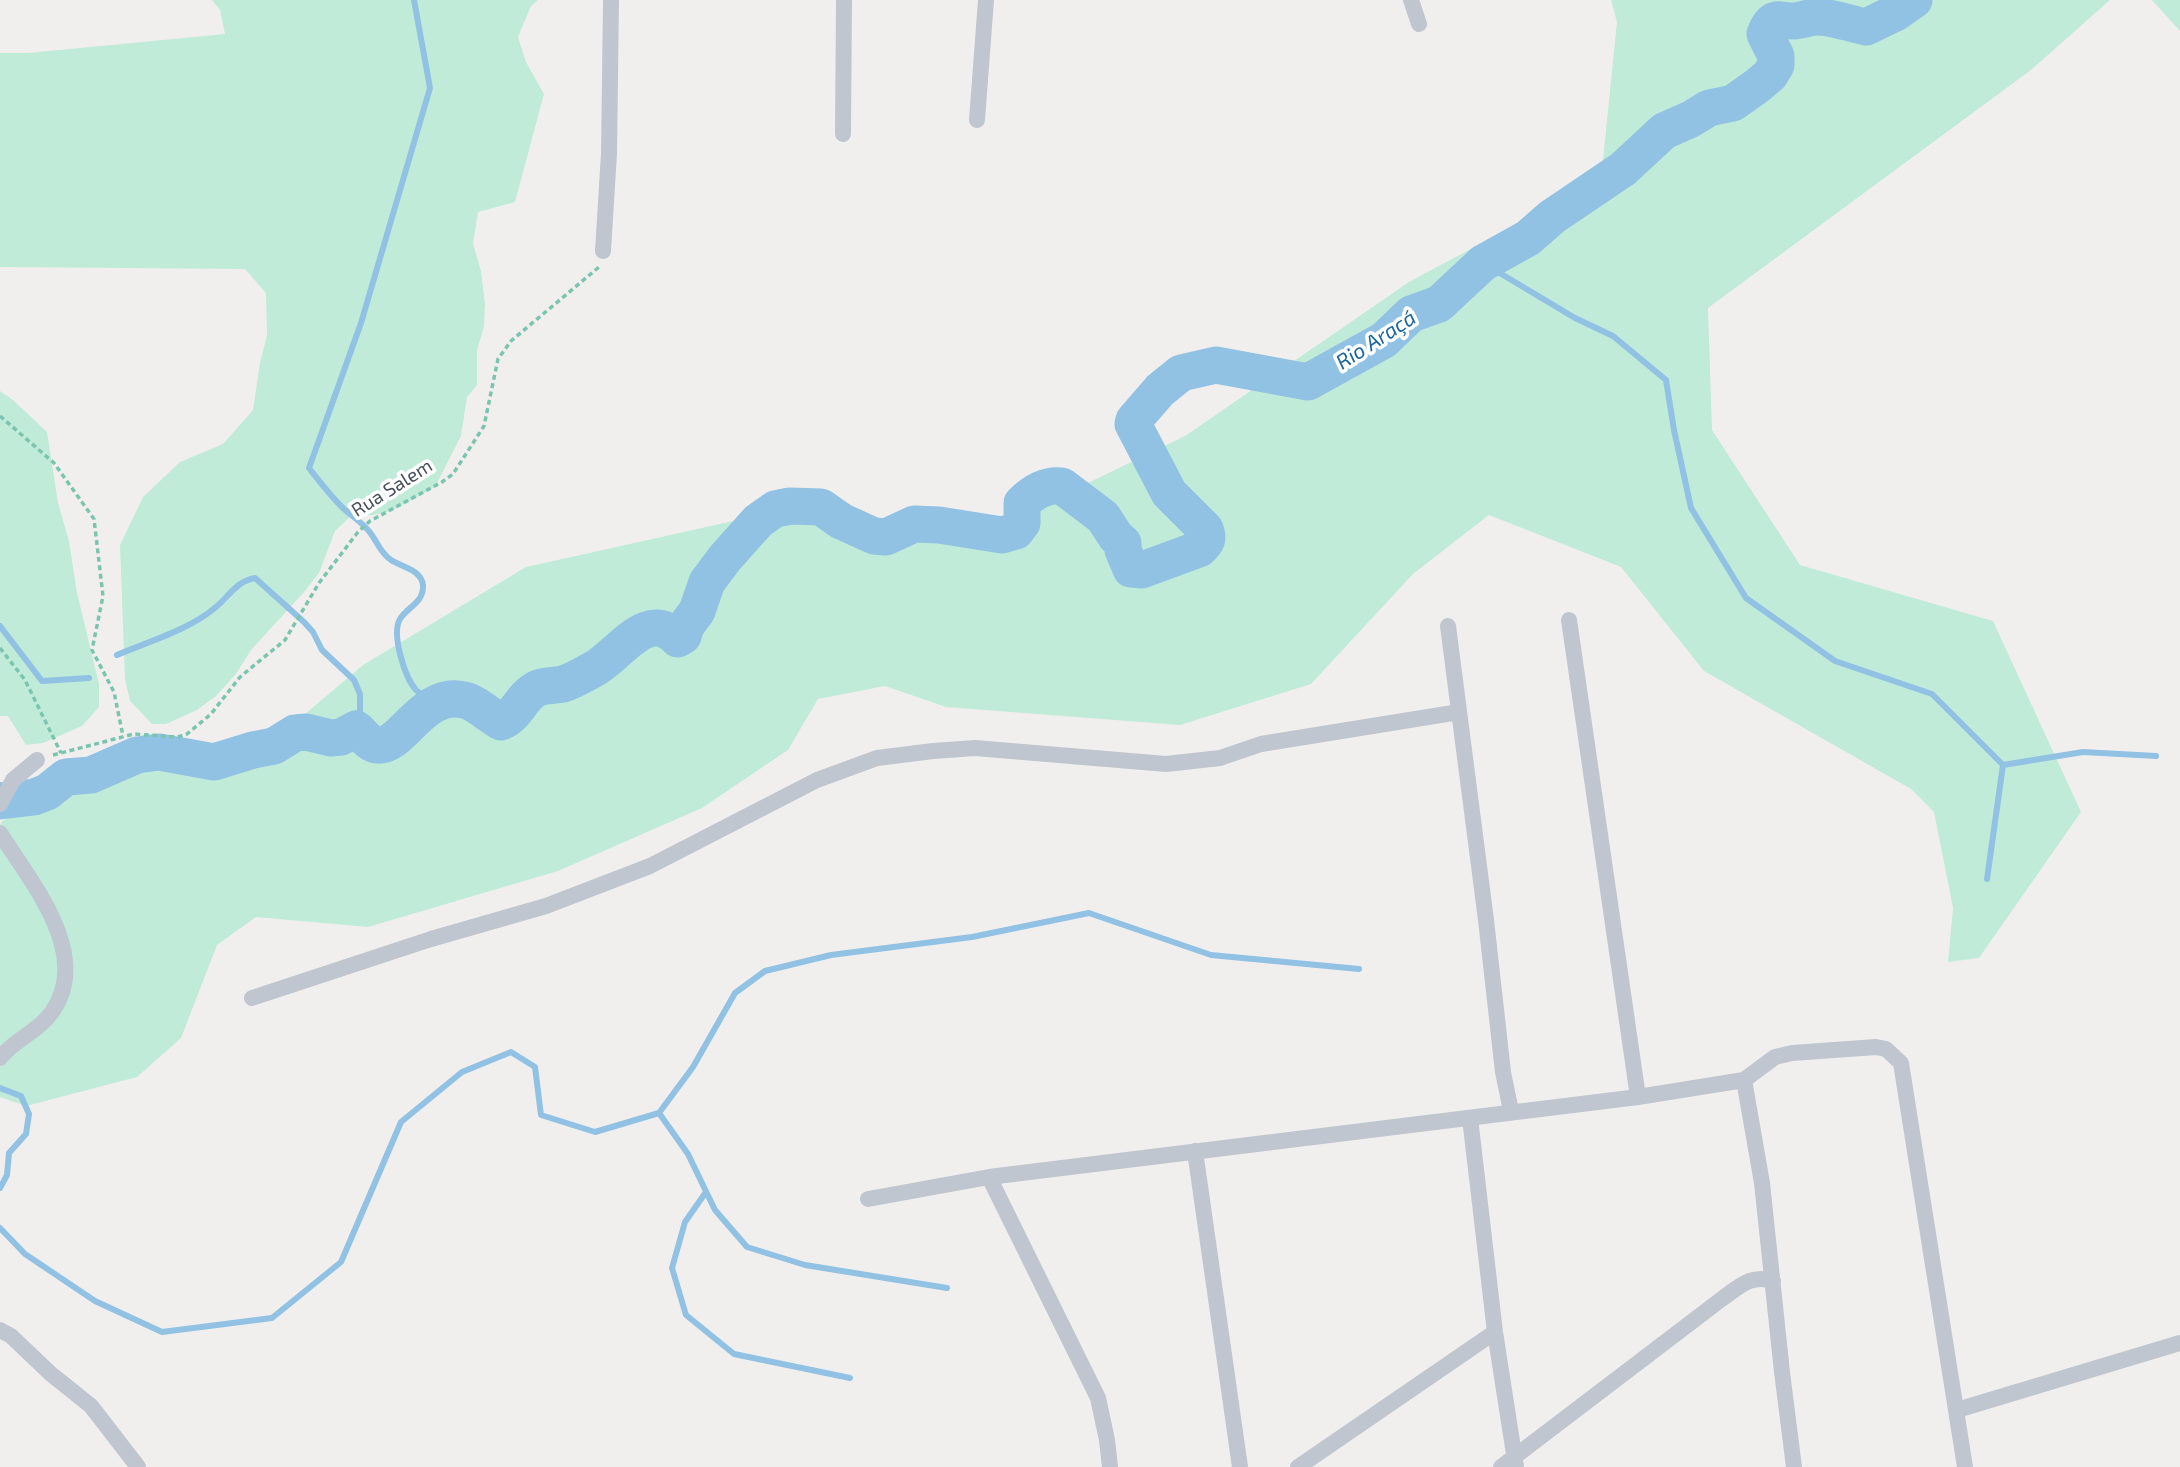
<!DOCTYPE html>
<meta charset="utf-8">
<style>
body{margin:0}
canvas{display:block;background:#f1efee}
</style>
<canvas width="2180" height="1467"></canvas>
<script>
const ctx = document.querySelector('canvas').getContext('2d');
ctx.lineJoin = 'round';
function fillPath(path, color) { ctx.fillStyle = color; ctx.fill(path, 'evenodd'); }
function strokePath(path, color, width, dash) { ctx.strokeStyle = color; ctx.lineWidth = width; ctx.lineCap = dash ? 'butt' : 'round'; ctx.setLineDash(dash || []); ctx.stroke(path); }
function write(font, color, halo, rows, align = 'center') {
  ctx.font = font + ' "Exo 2",sans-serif'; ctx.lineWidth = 7; ctx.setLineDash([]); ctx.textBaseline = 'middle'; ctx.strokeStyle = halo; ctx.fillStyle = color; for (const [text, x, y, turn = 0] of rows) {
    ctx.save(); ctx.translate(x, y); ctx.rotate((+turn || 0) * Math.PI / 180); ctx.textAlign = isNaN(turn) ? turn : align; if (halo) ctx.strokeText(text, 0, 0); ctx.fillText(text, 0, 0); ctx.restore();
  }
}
fillPath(new Path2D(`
 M 212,0 L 538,0 L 531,6 L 518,37 L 526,62 L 544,94 L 515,202 L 478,212 L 473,244 L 481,271 L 485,304 L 484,327 L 477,350 L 477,385 L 467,397 L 461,436 L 435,487 L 391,511 L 373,515 L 352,515 L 335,531 L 319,573 L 305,591 L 251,650 L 236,674 L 216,696 L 197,710 L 166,724 L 152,724 L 130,701 L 125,679 L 120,545 L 143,497 L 180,462 L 223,444 L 253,410 L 260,363 L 267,335 L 266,293 L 245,269 L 0,267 L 0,53 L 28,53 L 225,34 L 220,10 Z
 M 1611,0 L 2110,0 L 2031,70 L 1708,308 L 1712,430 L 1800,565 L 1993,621 L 2081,812 L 1979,958 L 1948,962 L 1953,908 L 1934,812 L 1911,789 L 1704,671 L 1621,567 L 1489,515 L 1413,574 L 1311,684 L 1180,725 L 946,707 L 885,686 L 818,699 L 788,750 L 702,808 L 558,871 L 368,927 L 256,917 L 217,945 L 181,1038 L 137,1077 L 26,1106 L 0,1097 L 0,825 L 2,821 L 125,751 L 279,736 L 363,665 L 526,567 L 787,509 L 974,538 L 1185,436 L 1409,282 L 1601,179 L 1617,22 Z
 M 2152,0 L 2180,0 L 2180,31 Z
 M 0,391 L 13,400 L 47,432 L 58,503 L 69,541 L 77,593 L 99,684 L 99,707 L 82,726 L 43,743 L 26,745 L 8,716 L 0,716 Z`), '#c0ebd9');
strokePath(new Path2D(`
 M 414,0 L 430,88 L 361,323 L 309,468 C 320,482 331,497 344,509 C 352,516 361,522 368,530 C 377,540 379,552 391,560 C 401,567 421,569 423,585 C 424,603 407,607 400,619 C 391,634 405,678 416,690 C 423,697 431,698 440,700
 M 1483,263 L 1575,318 L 1613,336 L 1666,380 L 1674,430 L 1691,508 L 1746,598 L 1835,661 L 1932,694 L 2003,765 L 1987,879
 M 0,626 L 42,681 L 89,678
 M 117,655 C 150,641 189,630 216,607 C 229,596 237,581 255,578 L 304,622 L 313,632 L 322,650 L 354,680 L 360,694 L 360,731
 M 2003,765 L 2083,752 L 2156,756
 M 0,1088 L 21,1096 L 29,1114 L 26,1134 L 9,1153 L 7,1175 L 0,1188
 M 659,1113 L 688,1154 L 715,1210 L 747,1247 L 805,1265 L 947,1288
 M 706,1192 L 685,1222 L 672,1268 L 686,1315 L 734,1354 L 850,1378
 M 0,1228 L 25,1254 L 95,1301 L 162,1332 L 272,1318 L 341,1262 L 401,1122 L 462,1072 L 511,1052 L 535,1067 L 541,1115 L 595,1132 L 659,1113 L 693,1067 L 735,993 L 765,971 L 831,955 L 972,937 L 1089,913 L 1211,955 L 1359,969`), '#91c2e4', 6);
strokePath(new Path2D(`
 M 0,801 L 34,797 L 47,792 L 66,777 L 91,775 L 137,755 L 159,752 L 214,762 L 253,750 L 274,746 L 295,733 L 306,732 L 331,738 L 341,737 L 356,729 C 363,734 367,743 377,745 C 402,749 422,690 464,700 C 475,702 490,716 501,722 C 517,716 521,697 536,689 C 544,685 554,686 563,684 C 573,681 583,675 592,670 C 619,657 646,606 678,639 L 683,636 L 686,626 L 697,611 L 707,582 L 725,558 L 758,521 L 775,509 L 790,506 L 821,507 L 841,521 L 874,536 L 886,537 L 914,524 L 939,525 L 1002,535 L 1016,531 L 1022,523 L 1022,503 C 1033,492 1046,484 1062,486 L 1103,517 L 1116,537 L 1123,543 L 1123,550 L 1131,569 L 1142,570 L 1199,549 C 1207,542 1209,539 1205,529 L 1169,493 L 1133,424 L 1134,420 L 1160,390 L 1181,373 L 1216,365 L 1308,382 L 1384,340 L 1411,314 L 1439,304 L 1483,263 L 1528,238 L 1552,217 L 1623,169 L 1664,131 L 1691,119 L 1709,108 L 1733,103 L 1757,86 L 1770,75 L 1776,65 L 1776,56 L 1765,34 C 1772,14 1778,21 1795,21 C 1803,20 1810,17 1817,17 C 1834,17 1850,24 1866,27 L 1897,12 L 1914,0`), '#91c2e4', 37);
strokePath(new Path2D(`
 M 0,416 L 54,463 L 94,519 L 103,596 L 92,650 L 114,692 L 123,736
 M 0,648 L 25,680 L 61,753
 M 53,755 L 134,734 L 178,737 L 187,734 L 211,714 L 240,677 L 285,640 L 319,583 L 358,532 L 370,521 L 442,482 L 453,474 L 484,426 L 498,359 L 511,341 L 599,267`), '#7bc5b0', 3.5, [5, 3.5]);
strokePath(new Path2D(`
 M 1411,0 L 1419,24
 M 977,120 L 986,0
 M 843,134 L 844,0
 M 603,251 L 609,153 L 611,0
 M 1569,620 L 1638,1097
 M 1448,626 L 1486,920 L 1503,1072 L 1511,1111
 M 0,804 L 13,780 L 37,760
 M 0,833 C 30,881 93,954 52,1012 C 38,1032 15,1039 0,1058
 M 252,998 L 431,939 L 546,906 L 650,866 L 817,780 L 877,758 L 933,751 L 975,748 L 1166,764 L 1220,758 L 1261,744 L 1459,712
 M 1744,1080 L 1762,1183 L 1782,1372 L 1794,1467
 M 1470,1118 L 1495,1332 L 1516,1467
 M 1195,1151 L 1240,1467
 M 989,1177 L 1098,1398 L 1107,1440 L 1110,1467
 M 868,1199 L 989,1177 L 1638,1097 L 1744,1080 L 1775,1057 L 1792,1053 L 1876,1047 L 1886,1049 L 1901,1063 L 1965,1467
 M 0,1330 L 11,1336 L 51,1374 L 91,1406 L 138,1467
 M 1957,1410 L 2180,1343
 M 1298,1467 L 1495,1332
 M 1501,1467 L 1723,1298 C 1740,1286 1751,1274 1773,1281`), '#c0c6cf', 16);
write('19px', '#484e5a', '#fff', [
 ["Rua Salem",392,488,-32]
]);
write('italic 21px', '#19669c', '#fff', [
 ["Rio Araçá",1376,340,-33]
]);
</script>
